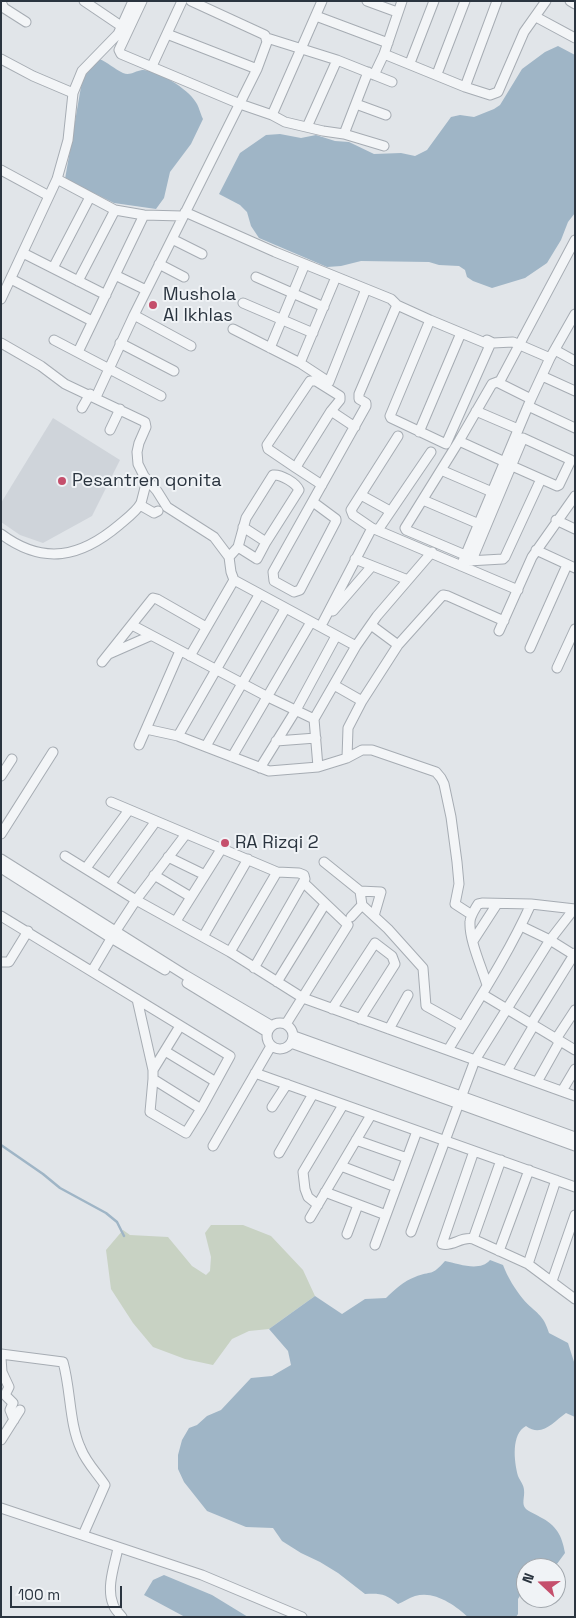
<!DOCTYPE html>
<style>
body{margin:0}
#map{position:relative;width:576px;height:1618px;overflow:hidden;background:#e1e5e9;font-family:"Space Grotesk",sans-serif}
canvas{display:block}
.frame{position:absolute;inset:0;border:2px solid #2a343f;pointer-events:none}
.north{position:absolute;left:516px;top:1558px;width:50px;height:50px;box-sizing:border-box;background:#f0f3f6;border:1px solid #a1a7ad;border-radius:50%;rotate:291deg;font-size:14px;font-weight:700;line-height:20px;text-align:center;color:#2a343f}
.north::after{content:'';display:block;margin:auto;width:18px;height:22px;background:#c54f6c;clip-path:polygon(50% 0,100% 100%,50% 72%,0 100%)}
.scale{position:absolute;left:10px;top:1586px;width:112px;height:22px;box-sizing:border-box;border:2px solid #2a343f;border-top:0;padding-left:6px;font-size:15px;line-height:18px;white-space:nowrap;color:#2a343f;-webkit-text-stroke:4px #f0f3f6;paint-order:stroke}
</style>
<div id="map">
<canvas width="576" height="1618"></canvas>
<div class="frame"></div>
<div class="north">N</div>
<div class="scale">100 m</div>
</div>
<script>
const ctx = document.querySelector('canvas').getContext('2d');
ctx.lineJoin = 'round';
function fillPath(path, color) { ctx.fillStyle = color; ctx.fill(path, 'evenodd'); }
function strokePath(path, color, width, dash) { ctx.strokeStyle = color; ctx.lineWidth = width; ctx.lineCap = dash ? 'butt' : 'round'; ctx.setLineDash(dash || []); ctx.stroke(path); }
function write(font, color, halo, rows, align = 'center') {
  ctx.font = font + ' "Space Grotesk",sans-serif'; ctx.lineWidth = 4; ctx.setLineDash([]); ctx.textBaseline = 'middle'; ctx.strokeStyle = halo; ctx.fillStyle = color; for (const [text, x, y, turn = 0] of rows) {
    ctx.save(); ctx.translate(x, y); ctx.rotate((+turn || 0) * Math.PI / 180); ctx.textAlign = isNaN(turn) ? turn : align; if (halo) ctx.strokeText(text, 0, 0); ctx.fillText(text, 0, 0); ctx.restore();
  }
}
fillPath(new Path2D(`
 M 53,418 L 120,460 L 92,516 L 43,543 L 20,535 L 1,522 L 1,503 Z`), '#cfd4da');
fillPath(new Path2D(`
 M 211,1225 L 243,1225 L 271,1236 L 303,1270 L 315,1296 L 269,1329 L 249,1331 L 232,1339 L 213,1365 L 185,1359 L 153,1347 L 133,1323 L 111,1289 L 106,1250 L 123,1230 L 130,1235 L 168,1237 L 192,1266 L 206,1275 L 210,1271 L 211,1257 L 205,1233 Z`), '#c8d2c3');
fillPath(new Path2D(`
 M 558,46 L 575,55 L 575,213 L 568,222 L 561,240 L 547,263 L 525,278 L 492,288 L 473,281 L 467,277 L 465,270 L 459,266 L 439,265 L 429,262 L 361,261 L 341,266 L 327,267 L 259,238 L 251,226 L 247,212 L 240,205 L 219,194 L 240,153 L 266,135 L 280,134 L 301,138 L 316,135 L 335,141 L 349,142 L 374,154 L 401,153 L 415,156 L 427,150 L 451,117 L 460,115 L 474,117 L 494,109 L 500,105 L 522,69 L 545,52 Z
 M 99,59 C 108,62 114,69 123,73 C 130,76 135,71 142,70 C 156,69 188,89 195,101 C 199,106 200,113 203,119 L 191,144 L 170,172 L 164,198 L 156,209 L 114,203 L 65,179 L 82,81 L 89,69 Z
 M 490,1260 L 503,1265 C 508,1278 515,1289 523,1299 C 536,1314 543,1313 549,1333 L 568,1343 L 575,1365 L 575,1417 L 566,1413 C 553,1422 542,1438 526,1426 C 511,1434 514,1461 518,1476 C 520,1481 524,1485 524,1490 C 525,1497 521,1504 526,1509 C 529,1512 536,1514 540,1517 C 556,1525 562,1535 565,1553 L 554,1568 L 526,1568 L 526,1586 L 518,1599 L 518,1614 L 516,1617 L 468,1617 C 455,1605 434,1590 415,1596 C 409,1598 403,1602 398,1604 C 386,1594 380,1593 365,1594 L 338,1573 L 320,1562 L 301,1553 L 282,1541 L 273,1528 L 246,1527 L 207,1511 L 184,1482 L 178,1469 L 178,1455 L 182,1440 L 189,1428 L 197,1425 L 207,1416 L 221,1410 L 251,1378 L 272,1376 L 291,1365 L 288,1351 L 269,1329 L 315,1296 L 342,1314 L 365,1299 L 386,1298 C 394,1290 404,1281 415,1277 C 432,1270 431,1277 445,1261 C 459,1264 480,1272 490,1260 Z
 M 164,1575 L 212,1595 L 248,1617 L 185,1617 L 144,1595 L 153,1580 Z`), '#9fb5c6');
strokePath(new Path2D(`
 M 1,1145 L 43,1174 L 60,1188 L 106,1213 L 117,1222 L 124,1236`), '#9fb5c6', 2.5);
const minor = new Path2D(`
 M 84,1 L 121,26
 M 142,1 L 119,50 L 121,54 L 240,104 L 272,115 L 285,122 L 323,131 L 344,134 L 384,146
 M 367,1 L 397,12
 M 570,1 L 575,4
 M 2,4 L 4,8 L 26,22
 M 316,16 L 388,43
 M 536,17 L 575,38
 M 167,34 L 257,69
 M 267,38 L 337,60 L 392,82
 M 384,54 L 465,87 L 490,95 L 498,92 L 524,32 L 546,1
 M 1,59 L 33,76 L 73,93
 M 410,63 L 434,1
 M 152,66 L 182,1
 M 437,74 L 465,1
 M 374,75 L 384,54 L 402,1
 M 465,87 L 497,1
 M 356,104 L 386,115
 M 272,115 L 322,1
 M 307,127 L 337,60
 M 344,134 L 368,72
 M 1,170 L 49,196
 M 57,179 L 115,210 L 144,215 L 182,216
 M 185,212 L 275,252 L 391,299 L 397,305 L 430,320 L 490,345 L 446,444 L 391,418 L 390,416 L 430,320
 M 172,239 L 202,254
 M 23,253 L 106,295
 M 159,264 L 184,277
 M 53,268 L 90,197
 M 115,275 L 146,290
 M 256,277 L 324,307
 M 11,279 L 92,321
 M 78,281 L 115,210
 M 1,299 L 57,179 L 68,140 L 73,93 L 82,71 L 118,34 L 133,1
 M 243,303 L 313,333
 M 134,315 L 191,346
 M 233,329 L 300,363 L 329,382 L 366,289
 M 54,340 L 161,396
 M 487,340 L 493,343 L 513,342 L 550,358
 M 1,343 L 41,366 L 65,384 L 145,422 L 146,427 L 139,443 L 137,452 L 138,464 L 144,476 L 157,491 L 167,507 L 214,537 L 229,557 L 231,572 L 234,580 L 190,656
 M 120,343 L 174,371
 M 270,348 L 305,264
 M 555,350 L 575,361
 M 78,352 L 144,215
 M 300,363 L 336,277
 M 542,376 L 575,391
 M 497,382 L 531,399
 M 96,397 L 134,315 L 257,69 L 267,42 L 265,35 L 191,1
 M 528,406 L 575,428
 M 82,408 L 90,394
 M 476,411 L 518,429
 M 110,430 L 120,409
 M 419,432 L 461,333
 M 398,436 L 351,510 L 353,515 L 372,528 L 518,590
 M 459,441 L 505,462
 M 296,468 L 268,449 L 267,445 L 310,381 L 316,381 L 340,396 L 340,400 L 331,411
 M 441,470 L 492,492
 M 322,485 L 296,468 L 299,462 L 331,411 L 355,427
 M 361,495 L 390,511
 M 423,500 L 479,524
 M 313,502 L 336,519 L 336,521 L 300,590 L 294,592 L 274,581 L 273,572 L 366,406 L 366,403 L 359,399 L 359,394 L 397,305
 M 140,505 L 154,513 L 158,511
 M 556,520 L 575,529
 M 243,527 L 266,542
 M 378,530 L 431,452
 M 1,534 C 44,566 81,557 119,525 C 126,519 137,511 141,503 C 143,496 145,487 147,480
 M 536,550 L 575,568
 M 465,555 L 406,530 L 405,528 L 459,441 L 492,384 L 500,381 L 575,240
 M 229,557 L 238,547 L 246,518 L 273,475 C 281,474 296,483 299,490 L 266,542 L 257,559 L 238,547
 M 355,559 L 408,580
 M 472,560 L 523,438 L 571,460 L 559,485 L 557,486 L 512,466
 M 468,561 L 503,559 L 505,557 L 541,479
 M 461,566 L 531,399 L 550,358 L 575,314
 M 234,580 L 356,646
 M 333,611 L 372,566
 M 323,622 L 372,528
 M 132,625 L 268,697 L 314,719 L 318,767
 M 371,625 L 398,645
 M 499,631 L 532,557 L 575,496
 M 530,648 L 567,565
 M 109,654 L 150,636
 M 102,662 L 153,598 L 157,599 L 206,627
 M 557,668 L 575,629
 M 334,685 L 362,701
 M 314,719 L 356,646 L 377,616 L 432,552
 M 146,729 L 178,736 L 269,771 L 318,767 L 347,758 L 362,750 L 372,750 L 436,772 L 441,778 L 444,784 L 451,817 L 457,862 L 459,884 L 455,904 L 472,915
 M 178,736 L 259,595
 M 276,741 L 316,738
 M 139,745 L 180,651
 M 206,746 L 285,609
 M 232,757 L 311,622
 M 347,758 L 348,728 L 362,701 L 398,645 L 441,597 L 443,595 L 448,596 L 504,621
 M 260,768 L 296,710 L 336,636
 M 1,776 L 12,759
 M 111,802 L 277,872 L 230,952
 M 1,834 L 53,752
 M 65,856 L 136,900 L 230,952 L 303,998 L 575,1096
 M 168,857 L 205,875
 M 1,859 L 185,975 L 272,1026
 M 324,862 L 360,891 L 362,905 L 388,929 L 423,968 L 426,1006 L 462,1026
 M 1,868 L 111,938 L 165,970
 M 86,868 L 129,810
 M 154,875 L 191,897
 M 111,883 L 156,821
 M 360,891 L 381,892 L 374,916
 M 1,916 L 230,1056 L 201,1109 L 186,1133 L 150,1112 L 153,1079 L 153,1070 L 137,999
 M 351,917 L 362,905
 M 176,921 L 222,848
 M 521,926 L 550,940 L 574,909
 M 203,937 L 248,859
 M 473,941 L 497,904
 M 1,962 L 9,962 L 28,931
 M 254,968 L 305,879 L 304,875 L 299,873 L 277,872
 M 92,971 L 115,932 L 136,900 L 186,834
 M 277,982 L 325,904
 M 187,983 L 267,1032
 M 487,985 C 482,968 469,940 470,922 C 470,916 475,909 478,904 L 483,903 L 531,904 L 575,909
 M 482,994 L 575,1050
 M 332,1009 L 375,943 L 392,956 L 395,964 L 360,1019
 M267 1036a13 13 0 1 1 26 0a13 13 0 1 1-26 0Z
 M 286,1024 L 348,925 L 304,883
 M 531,1024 L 575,953
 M 389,1029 L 408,995
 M 294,1036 L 575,1137
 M 556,1039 L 575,1010
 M 291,1043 L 575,1146
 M 448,1050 C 477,1002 508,955 531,904
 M 165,1051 L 216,1082
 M 153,1070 L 180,1026
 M 507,1071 L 534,1025
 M 255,1073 L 575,1187
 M 153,1079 L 201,1109
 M 537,1082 L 560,1041
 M 562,1091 L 575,1069
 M 272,1107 L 287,1084
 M 356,1140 L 407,1158
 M 213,1146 L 271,1046
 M 474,1151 L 442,1244 C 453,1247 461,1236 473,1239 L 528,1264 L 575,1299
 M 279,1153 L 313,1094
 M 341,1166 L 396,1187
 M 325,1192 L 386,1215
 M 318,1205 L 308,1197 L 305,1189 L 303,1172 L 343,1105
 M 310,1218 L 371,1115
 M 411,1232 L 475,1060 L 550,940 L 574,955
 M 347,1234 L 358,1205
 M 473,1239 L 501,1160
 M 375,1245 L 417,1131
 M 499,1251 L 529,1170
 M 528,1264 L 556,1180
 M 552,1281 L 575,1215
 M 1,1354 L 63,1362 C 71,1390 69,1424 81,1449 C 86,1462 97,1473 105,1485 L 83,1535
 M 1,1358 L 2,1372 L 9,1387 L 5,1395 L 13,1403 L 10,1410 L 14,1420
 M 1,1440 L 20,1410
 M 1,1508 L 202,1575 L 302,1617
 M 118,1548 C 115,1564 106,1587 113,1604 C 114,1609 119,1613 122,1617`);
strokePath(minor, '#a6acb3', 11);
strokePath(minor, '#f3f5f7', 9);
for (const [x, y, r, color] of [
 [153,305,5,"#c54f6c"],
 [62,481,5,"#c54f6c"],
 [225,843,5,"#c54f6c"]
]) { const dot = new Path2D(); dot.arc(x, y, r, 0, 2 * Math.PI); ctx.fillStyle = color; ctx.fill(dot); strokePath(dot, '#f0f3f6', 2); }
write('18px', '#2a343f', '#f0f3f6', [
 ["Mushola",163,295],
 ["Al Ikhlas",163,316],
 ["Pesantren qonita",72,481],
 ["RA Rizqi 2",235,843]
], 'left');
</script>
